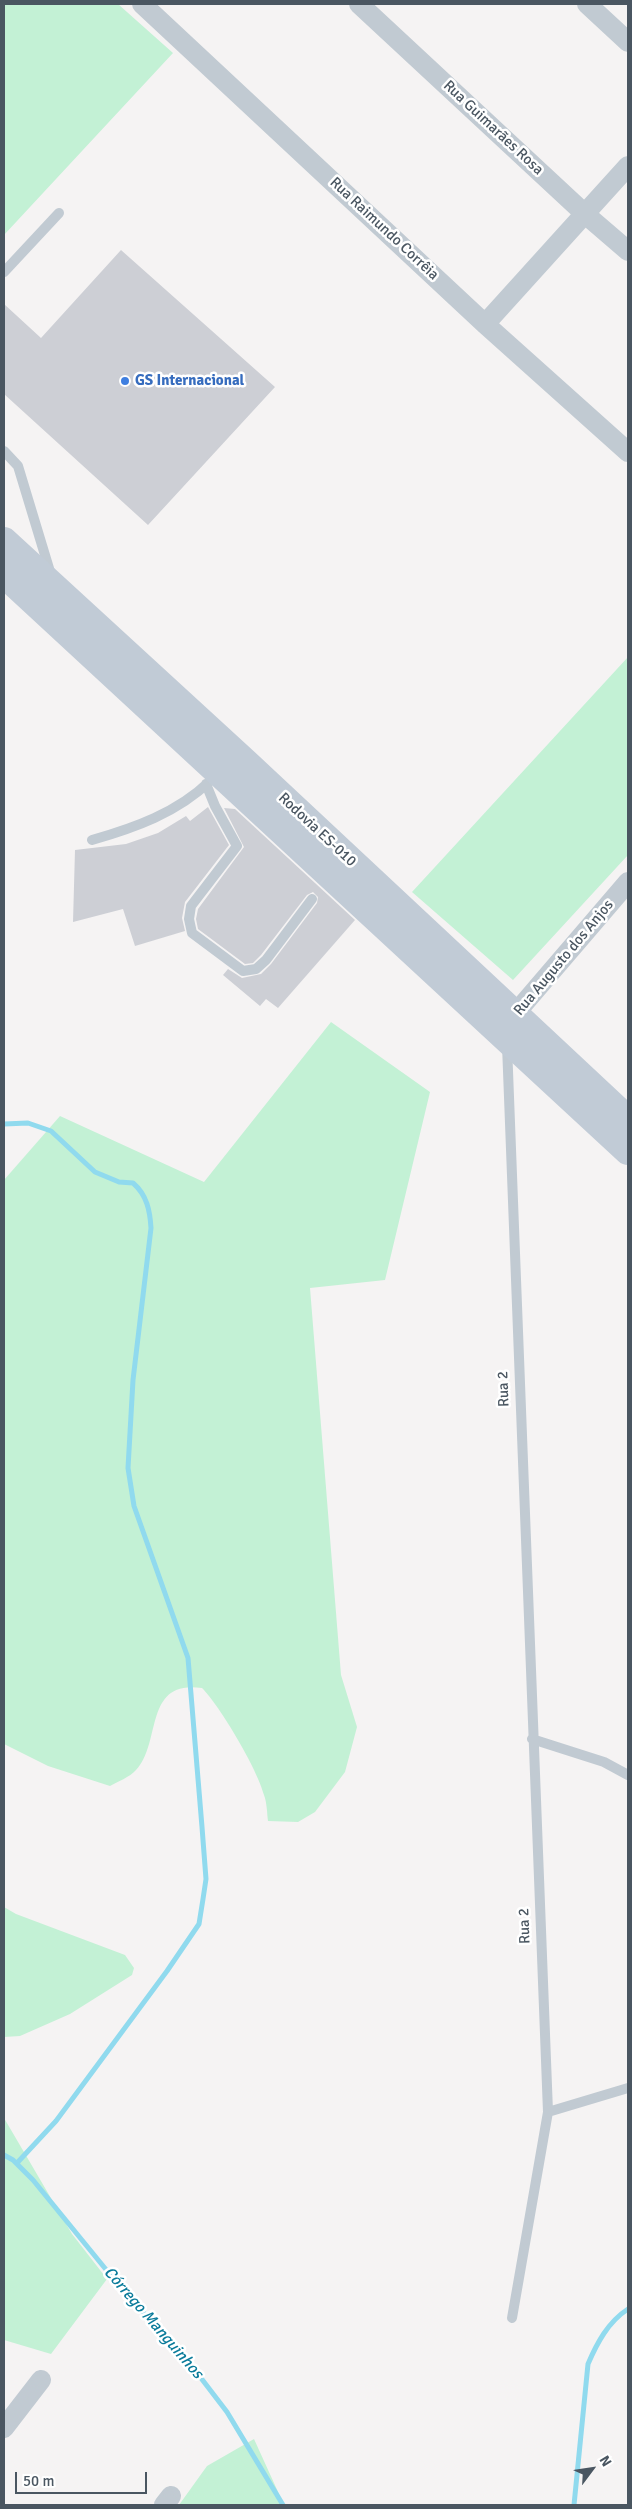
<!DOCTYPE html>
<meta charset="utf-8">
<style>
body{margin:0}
#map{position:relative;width:632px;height:2509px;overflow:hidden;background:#f5f3f3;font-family:Signika,sans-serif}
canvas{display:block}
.frame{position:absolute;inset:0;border:5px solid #4a5661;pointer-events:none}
.north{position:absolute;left:567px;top:2444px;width:50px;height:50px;-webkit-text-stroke:4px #fff;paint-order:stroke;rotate:59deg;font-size:14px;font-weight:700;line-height:20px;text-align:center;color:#4a5661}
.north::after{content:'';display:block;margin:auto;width:18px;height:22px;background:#4a5661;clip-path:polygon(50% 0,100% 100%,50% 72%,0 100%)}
.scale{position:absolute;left:15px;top:2472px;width:132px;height:22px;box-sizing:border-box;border:2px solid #4a5661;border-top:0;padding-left:6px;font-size:15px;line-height:18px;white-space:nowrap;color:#4a5661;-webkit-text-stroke:4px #fff;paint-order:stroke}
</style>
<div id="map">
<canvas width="632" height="2509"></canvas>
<div class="frame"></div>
<div class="north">N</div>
<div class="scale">50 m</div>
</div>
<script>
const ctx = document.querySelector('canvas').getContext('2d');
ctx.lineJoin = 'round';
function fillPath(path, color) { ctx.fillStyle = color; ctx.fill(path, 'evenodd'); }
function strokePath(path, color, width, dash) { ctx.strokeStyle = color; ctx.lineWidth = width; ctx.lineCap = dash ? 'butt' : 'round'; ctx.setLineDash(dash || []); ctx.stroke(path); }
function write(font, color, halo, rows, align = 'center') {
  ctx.font = font + ' Signika,sans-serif'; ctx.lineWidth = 5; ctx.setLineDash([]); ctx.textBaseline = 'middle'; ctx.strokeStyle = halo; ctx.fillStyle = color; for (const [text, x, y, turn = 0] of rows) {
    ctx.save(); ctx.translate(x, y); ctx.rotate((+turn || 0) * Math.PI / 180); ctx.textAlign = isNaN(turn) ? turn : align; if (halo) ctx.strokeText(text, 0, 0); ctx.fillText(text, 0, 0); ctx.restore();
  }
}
fillPath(new Path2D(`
 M 4,4 L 118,4 L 173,53 L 4,235 Z
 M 628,657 L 628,855 L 513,980 L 412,892 Z
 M 331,1022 L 430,1092 L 385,1280 L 310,1288 L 341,1675 L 357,1727 L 345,1772 L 315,1812 L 298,1822 L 268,1821 C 267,1813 267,1803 264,1795 C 258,1770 220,1706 202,1688 C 143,1679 162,1743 136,1770 C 130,1777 117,1782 110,1786 L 48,1766 L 4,1744 L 4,1180 L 60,1116 L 204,1182 Z
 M 4,1907 L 16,1914 L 125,1955 L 134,1968 L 132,1975 L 70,2014 L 20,2036 L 4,2037 Z
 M 4,2118 L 72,2234 L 107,2279 L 51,2354 L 4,2340 Z
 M 254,2439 L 284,2505 L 179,2505 L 207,2466 Z`), '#c3f1d5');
strokePath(new Path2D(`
 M 4,1124 L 28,1123 L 51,1131 L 95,1172 L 119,1182 L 133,1183 C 147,1195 150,1211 151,1228 L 133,1380 L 128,1468 L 134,1506 L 188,1658 L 202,1827 L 206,1879 L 203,1899 L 199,1924 L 167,1971 L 56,2121 L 17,2163
 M 4,2155 L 13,2160 L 33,2180 L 130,2299 L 178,2348 L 227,2412 L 283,2505
 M 574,2505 L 588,2364 C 597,2343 608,2322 628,2309`), '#90daee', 5);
fillPath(new Path2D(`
 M 121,250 L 275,387 L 148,525 L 4,394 L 4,304 L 41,338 Z
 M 208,807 L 229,845 L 185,902 L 182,918 L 185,931 L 135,946 L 123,909 L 73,922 L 75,850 L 126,844 L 158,833 L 186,816 L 190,821 Z
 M 224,808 L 235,809 L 355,920 L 278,1008 L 266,999 L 260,1006 L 223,975 L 228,969 L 242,978 L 261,974 L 271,964 L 317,903 L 318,897 L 313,892 L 307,895 L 261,955 L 253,963 L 245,964 L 198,929 L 196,919 L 198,909 L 244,847 Z`), '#cdcfd5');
strokePath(new Path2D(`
 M 4,272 L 59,213
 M 4,451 L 18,466 L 51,575
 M 206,784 L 215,806 L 237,846 L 191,906 L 189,919 L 192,933 L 243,971 L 256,969 L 266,960 L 312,899
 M 92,840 C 134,828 177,813 210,781
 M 507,1045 L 548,2112 L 512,2318
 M 532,1739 L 604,1762 L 628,1775
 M 548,2112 L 628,2088`), '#c1cad2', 10);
strokePath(new Path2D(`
 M 142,4 L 485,324 L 628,452
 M 359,4 L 585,214 L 628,251
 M 587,4 L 628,42
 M 485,324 L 628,166
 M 510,1027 L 514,1015 L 628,882
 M 4,2428 L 41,2380
 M 164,2505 L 171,2496`), '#c1cad2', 20);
strokePath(new Path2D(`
 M 4,541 L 246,763 L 628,1120
 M 4,574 L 628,1151`), '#c1cbd6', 28);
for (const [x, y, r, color] of [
 [125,381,5,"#3f7fe0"]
]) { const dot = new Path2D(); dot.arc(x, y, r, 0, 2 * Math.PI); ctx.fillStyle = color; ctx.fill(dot); strokePath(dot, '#fff', 2); }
write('15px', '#4a5661', '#fff', [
 ["Rua Guimarães Rosa",493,128,43],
 ["Rua Raimundo Corrêia",384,229,43],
 ["Rodovia ES-010",317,830,43],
 ["Rua Augusto dos Anjos",564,958,-50],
 ["Rua 2",504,1389,-92],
 ["Rua 2",525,1926,-92]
]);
write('bold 15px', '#366cbe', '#fff', [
 ["GS Internacional",135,381]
], 'left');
write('italic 16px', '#0c7c9b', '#fff', [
 ["Córrego Manguinhos",153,2323,49]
]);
</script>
